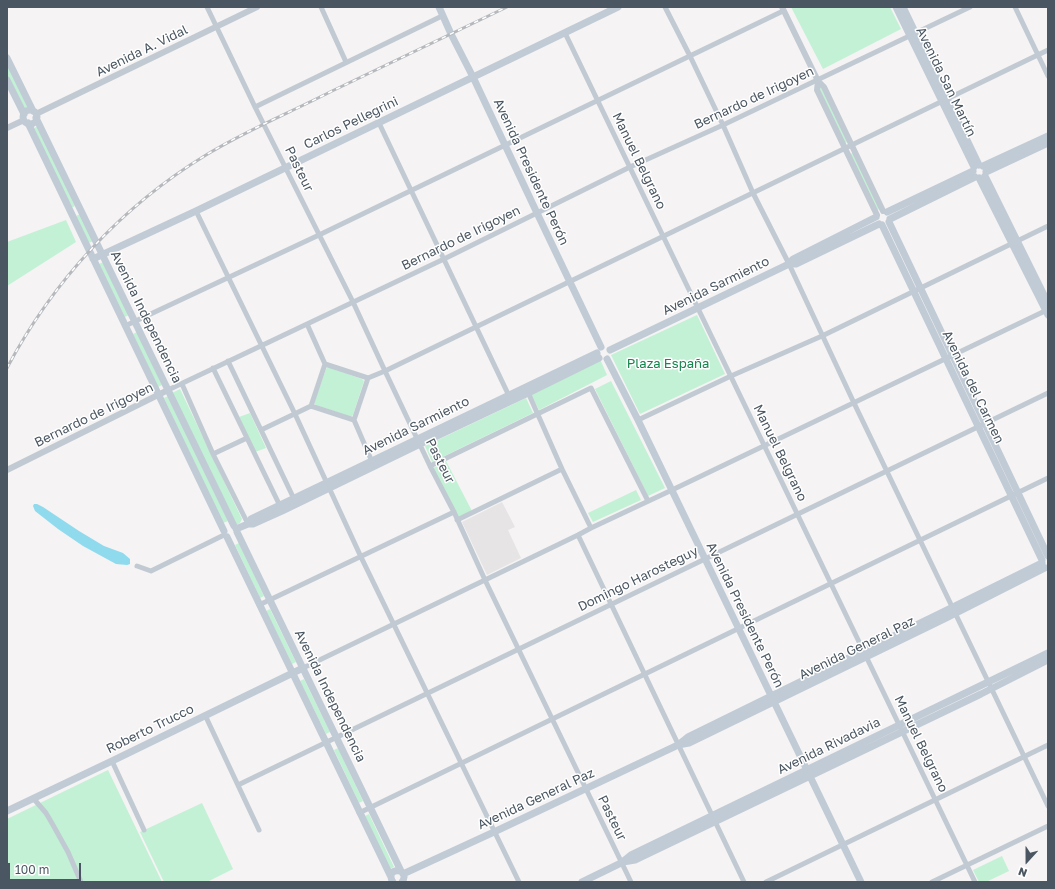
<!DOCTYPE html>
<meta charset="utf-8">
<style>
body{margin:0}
#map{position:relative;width:1055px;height:889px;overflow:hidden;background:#f5f3f3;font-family:"Golos Text",sans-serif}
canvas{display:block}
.frame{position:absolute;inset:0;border:8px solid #4a5661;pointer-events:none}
.north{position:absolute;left:1007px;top:841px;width:40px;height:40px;-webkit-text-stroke:3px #fff;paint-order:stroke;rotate:201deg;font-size:11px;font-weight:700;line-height:16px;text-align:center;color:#4a5661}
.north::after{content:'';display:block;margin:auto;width:14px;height:18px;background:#4a5661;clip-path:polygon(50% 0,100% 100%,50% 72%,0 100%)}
.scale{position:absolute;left:8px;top:863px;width:73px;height:18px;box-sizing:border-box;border:2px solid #4a5661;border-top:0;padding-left:5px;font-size:12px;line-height:14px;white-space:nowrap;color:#4a5661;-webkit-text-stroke:3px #fff;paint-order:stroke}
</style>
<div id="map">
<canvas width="1055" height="889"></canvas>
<div class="frame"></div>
<div class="north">N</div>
<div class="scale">100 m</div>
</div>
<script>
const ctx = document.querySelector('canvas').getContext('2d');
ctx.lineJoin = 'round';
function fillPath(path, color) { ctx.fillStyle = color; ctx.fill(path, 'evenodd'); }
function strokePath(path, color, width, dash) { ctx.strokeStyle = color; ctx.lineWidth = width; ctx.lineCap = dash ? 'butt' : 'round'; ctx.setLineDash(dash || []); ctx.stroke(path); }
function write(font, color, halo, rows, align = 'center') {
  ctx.font = font + ' "Golos Text",sans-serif'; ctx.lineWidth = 3; ctx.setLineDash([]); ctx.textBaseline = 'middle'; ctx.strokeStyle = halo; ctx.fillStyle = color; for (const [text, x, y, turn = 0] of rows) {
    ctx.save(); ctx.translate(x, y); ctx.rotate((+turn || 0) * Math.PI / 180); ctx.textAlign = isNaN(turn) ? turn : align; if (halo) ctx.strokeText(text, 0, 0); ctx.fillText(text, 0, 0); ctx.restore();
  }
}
fillPath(new Path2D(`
 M 502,502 L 515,527 L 508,530 L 521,558 L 487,575 L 462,522 Z`), '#e6e4e5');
fillPath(new Path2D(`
 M 791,7 L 890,7 L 901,29 L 823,69 Z
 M 7,64 L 28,107 L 24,109 L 7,74 Z
 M 821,86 L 848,142 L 845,143 L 818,87 Z
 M 38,126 L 75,206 L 71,208 L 34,128 Z
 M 853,153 L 880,209 L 877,210 L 850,154 Z
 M 80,214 L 93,241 L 89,243 L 76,216 Z
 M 66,220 L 76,242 L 7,286 L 7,242 Z
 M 103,262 L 129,315 L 125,317 L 99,264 Z
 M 697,315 L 725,374 L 640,414 L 611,355 Z
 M 137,332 L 162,385 L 158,387 L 133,334 Z
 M 600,359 L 607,375 L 539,410 L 531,394 Z
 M 328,367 L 362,379 L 364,381 L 353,415 L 351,417 L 316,405 L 314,403 L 326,369 Z
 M 611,381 L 665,488 L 648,496 L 595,389 Z
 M 180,389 L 242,519 L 240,523 L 237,525 L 172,393 Z
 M 168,396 L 228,521 L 223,523 L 164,398 Z
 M 526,398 L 533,413 L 432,462 L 425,446 Z
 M 250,413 L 266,448 L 255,452 L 239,417 Z
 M 446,461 L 472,511 L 458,517 L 433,468 Z
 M 636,490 L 641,500 L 593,522 L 588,513 Z
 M 239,543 L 264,596 L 260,598 L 235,545 Z
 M 270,609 L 296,662 L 292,664 L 266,611 Z
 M 304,679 L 330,732 L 326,734 L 300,681 Z
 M 338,748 L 363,801 L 359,803 L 334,750 Z
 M 108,770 L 162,882 L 7,882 L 7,819 Z
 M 202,803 L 233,869 L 207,882 L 164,882 L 140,832 Z
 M 369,814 L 394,867 L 390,869 L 365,816 Z
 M 1002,856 L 1009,871 L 986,882 L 979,882 L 973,870 Z`), '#c3f1d5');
fillPath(new Path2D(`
 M 34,504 L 37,504 L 43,507 L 79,531 L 104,546 L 123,553 L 130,559 L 130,564 L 127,565 L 116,564 L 83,546 L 58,529 L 35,511 L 33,506 Z`), '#90daee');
strokePath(new Path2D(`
 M 207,7 L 255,107 L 353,302 L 385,371 L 430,466 L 454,512 L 485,580 L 631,882
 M 321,7 L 346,62
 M 665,7 L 690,56 L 723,125 L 753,193 L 789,264 L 854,403 L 1048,806
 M 1015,7 L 1048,76
 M 565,33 L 975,882
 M 255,107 L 442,16
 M 379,123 L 510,398
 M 196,211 L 295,414 L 361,557 L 519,882
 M 307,324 L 325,364
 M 125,326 L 319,235 L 783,11
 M 228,361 L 295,501
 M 213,368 L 281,508
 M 368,378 L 354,420 L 311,406 L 325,364 L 368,378 L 385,371 L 1048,50
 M 182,384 L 213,454 L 248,524
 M 168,390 L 444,259 L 630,167 L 723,125 L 970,7
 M 527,390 L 562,469 L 591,528
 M 354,420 L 373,464
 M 638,420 L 731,376 L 822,336 L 1048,226
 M 261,430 L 311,406
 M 213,454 L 247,438
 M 430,466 L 591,388 L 648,501
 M 457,520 L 562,469
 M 578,535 L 744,882
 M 137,566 L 151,571 L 224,535
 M 259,605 L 454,512
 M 303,668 L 578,535 L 591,528 L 672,490 L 1047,310
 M 205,715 L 259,830
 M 112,761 L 144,830
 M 238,785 L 1048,393
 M 33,798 L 46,813 L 53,825 L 68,852 L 81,882
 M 359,813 L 1048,478
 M 766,882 L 1048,745
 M 932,882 L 1048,826`), '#c1cad2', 5);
strokePath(new Path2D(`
 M 782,7 L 818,81 L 824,87 L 883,211
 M 818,81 L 817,90 L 877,215
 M 36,114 L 257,7
 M 7,128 L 24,120
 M 7,470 L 168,390`), '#c1cad2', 6);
strokePath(new Path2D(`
 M 439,7 L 451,34 L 473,77 L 537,213 L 601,347
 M 896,7 L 974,167
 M 903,7 L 979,165
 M 7,58 L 33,111
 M 7,80 L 24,114
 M23 117a7 7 0 1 1 14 0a7 7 0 1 1-14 0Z
 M 36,118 L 234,526
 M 28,123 L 224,531
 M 983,166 L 1048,136
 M 986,172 L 1048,143
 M 985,176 L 1048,303
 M 979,178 L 1048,315
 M 887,212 L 973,171
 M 890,219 L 975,177
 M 889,222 L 1048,556
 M 882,225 L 1042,560
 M 93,259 L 196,211 L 618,7
 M 789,264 L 793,259 L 876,217
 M 610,350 L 789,264 L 796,264 L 879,224
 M 607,359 L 638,420 L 861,882
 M 248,524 L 251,519 L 597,353
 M 236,529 L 248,524 L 253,524 L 282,511 L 420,444 L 528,393 L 599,358
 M 237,532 L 401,871
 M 227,537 L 391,877
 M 678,745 L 689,743 L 946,618 L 1045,568
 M 7,811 L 112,761 L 303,668
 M 623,862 L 635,860 L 981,694 L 1048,660
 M 403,874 L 494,832 L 678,745 L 688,737 L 863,651 L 941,613 L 1042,563
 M 393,882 C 383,867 412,867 402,882
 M 582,882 L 621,863 L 631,855 L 1048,653`), '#c1cbd6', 7);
const rail = new Path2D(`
 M 7,368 C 53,281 122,206 206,155 C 245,131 289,113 330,92 C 389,64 448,35 507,7`);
strokePath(rail, '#b5b8bd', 3);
strokePath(rail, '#fff', 1.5, [4.5]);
write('13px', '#4a5661', '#fff', [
 ["Avenida A. Vidal",142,51,-26],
 ["Avenida San Martín",946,82,64],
 ["Bernardo de Irigoyen",754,98,-25],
 ["Carlos Pellegrini",351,123,-26],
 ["Manuel Belgrano",639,161,64],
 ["Pasteur",299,169,64],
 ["Avenida Presidente Perón",531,172,65],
 ["Bernardo de Irigoyen",461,238,-26],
 ["Avenida Sarmiento",716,286,-26],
 ["Avenida Independencia",146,317,64],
 ["Avenida del Carmen",973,387,64],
 ["Bernardo de Irigoyen",94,415,-26],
 ["Avenida Sarmiento",416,426,-26],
 ["Manuel Belgrano",780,453,64],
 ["Pasteur",440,461,63],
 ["Domingo Harosteguy",638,579,-26],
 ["Avenida Presidente Perón",745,615,64],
 ["Avenida General Paz",857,648,-26],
 ["Avenida Independencia",330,696,64],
 ["Roberto Trucco",150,729,-26],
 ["Manuel Belgrano",921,744,64],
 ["Avenida Rivadavia",829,746,-26],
 ["Avenida General Paz",536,799,-25],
 ["Pasteur",612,818,64]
]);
write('13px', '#17864f', '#fff', [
 ["Plaza España",668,364]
]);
</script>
